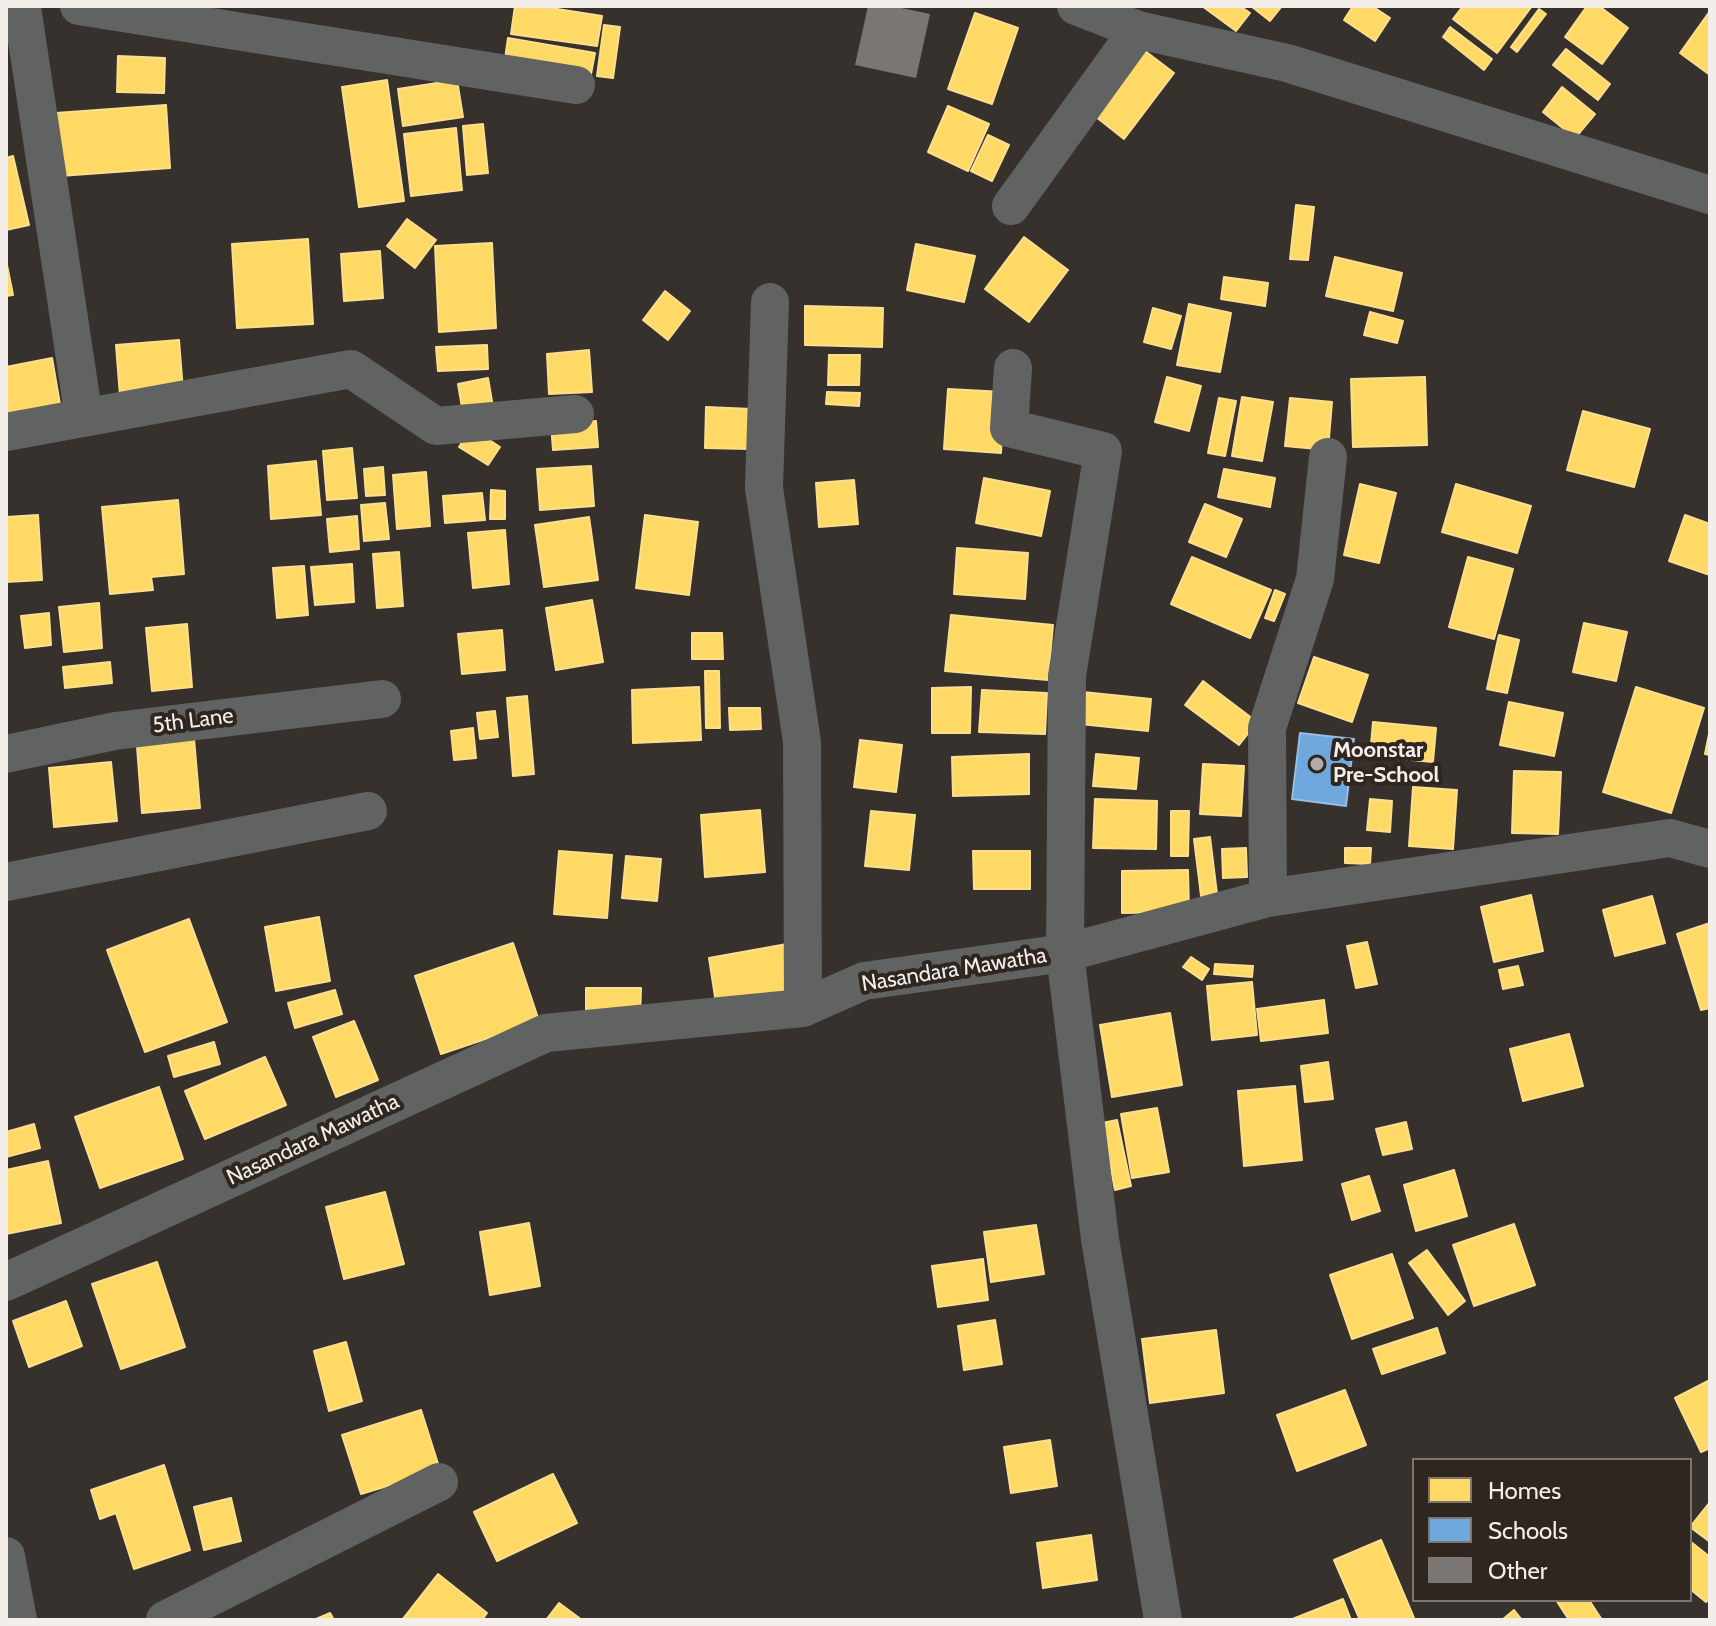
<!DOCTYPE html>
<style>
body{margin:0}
#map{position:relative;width:1716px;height:1626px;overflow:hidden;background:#36312d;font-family:Cabin,sans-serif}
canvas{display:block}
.frame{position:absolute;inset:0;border:8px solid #f4eeea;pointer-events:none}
.legend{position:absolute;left:1412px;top:1458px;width:280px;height:144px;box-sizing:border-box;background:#2f2620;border:2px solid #7e7671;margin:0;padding:10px 14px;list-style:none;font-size:24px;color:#f4eeea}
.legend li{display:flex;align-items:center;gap:16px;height:40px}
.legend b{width:40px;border:2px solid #7e7671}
</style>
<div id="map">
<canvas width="1716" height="1626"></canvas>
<div class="frame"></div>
<ul class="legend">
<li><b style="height:22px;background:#ffd966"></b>Homes</li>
<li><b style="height:22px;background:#6fa8dc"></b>Schools</li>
<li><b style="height:22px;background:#7a7673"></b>Other</li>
</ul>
</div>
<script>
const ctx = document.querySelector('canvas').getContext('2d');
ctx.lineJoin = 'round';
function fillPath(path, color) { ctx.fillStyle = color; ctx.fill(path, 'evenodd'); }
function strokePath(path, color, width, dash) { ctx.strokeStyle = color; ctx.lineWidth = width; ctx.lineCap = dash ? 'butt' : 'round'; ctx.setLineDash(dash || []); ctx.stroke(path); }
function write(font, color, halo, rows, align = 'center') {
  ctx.font = font + ' Cabin,sans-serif'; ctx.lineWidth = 8; ctx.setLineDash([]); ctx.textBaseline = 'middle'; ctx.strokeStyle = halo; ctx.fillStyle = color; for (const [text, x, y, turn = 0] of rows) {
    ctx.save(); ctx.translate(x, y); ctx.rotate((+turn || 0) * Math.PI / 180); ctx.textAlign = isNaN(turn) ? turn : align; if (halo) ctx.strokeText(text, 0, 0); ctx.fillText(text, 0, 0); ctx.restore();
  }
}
const homes = new Path2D(`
 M 515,6 L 538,6 L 602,16 L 597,46 L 511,34 Z
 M 1202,6 L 1240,6 L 1250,13 L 1236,31 Z
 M 1251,6 L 1282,6 L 1270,21 Z
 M 1353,6 L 1372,6 L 1390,18 L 1375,41 L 1344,20 Z
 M 1463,6 L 1532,6 L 1497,53 L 1453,19 Z
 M 1587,6 L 1599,6 L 1628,28 L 1602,64 L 1565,37 Z
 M 1539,9 L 1546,14 L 1517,52 L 1511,47 Z
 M 1710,11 L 1710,75 L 1680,53 Z
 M 975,13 L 1018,28 L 992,104 L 948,89 Z
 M 604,25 L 620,27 L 613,78 L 597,76 Z
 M 1450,27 L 1492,59 L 1484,70 L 1443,37 Z
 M 508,38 L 595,53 L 591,74 L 505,59 Z
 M 1136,44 L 1174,73 L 1124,139 L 1086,109 Z
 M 1566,49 L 1610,84 L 1598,100 L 1553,65 Z
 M 118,56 L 165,58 L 164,93 L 117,92 Z
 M 387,80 L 404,201 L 359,207 L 342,87 Z
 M 457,80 L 463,117 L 403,126 L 398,89 Z
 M 1562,87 L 1595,114 L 1575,138 L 1543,112 Z
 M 166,105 L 170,168 L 60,176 L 56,113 Z
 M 948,106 L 989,124 L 968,171 L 928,152 Z
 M 483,124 L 488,173 L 467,175 L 463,126 Z
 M 456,128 L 462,190 L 411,196 L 404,134 Z
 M 988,135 L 1009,145 L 992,181 L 971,171 Z
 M 13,156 L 29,225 L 6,230 L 6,158 Z
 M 1296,205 L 1314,207 L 1308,260 L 1290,259 Z
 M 407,219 L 436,240 L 415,268 L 387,246 Z
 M 1024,237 L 1068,270 L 1029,322 L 985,289 Z
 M 308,239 L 313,324 L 237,328 L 232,244 Z
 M 492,243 L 496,328 L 439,332 L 435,246 Z
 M 916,244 L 975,256 L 964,302 L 907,290 Z
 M 380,251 L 383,298 L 344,301 L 341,254 Z
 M 1335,257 L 1402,273 L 1393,311 L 1326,296 Z
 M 6,260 L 13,295 L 6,296 Z
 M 1224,277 L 1268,283 L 1265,306 L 1221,299 Z
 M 665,291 L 690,311 L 668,340 L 643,320 Z
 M 1189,304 L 1231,313 L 1220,372 L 1177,365 Z
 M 805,306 L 883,308 L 882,347 L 805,345 Z
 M 1153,308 L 1181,316 L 1171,349 L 1144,342 Z
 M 1370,312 L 1403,321 L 1397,343 L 1364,335 Z
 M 179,340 L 183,391 L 120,396 L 116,345 Z
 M 487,345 L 488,369 L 438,371 L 436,347 Z
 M 589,350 L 592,392 L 549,394 L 547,354 Z
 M 829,355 L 860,355 L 859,385 L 828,385 Z
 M 52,358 L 62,416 L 6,414 L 6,367 Z
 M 1167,377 L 1201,386 L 1189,431 L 1155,422 Z
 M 1425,377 L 1427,445 L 1353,447 L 1351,379 Z
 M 488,378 L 494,413 L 464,419 L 458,384 Z
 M 948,389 L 1004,392 L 1001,453 L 944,449 Z
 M 827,392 L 860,393 L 859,406 L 826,404 Z
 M 1242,397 L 1273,402 L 1262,461 L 1232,456 Z
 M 1219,398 L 1236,401 L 1225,456 L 1208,453 Z
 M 1290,398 L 1332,402 L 1328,450 L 1285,446 Z
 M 706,407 L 752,409 L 750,449 L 705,448 Z
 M 1583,411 L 1650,429 L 1634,487 L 1567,470 Z
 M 596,421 L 598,447 L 553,450 L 551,424 Z
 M 471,428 L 500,447 L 488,465 L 459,447 Z
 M 352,448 L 357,498 L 327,500 L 323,451 Z
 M 316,461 L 321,515 L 271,519 L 268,466 Z
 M 591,466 L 594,506 L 540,510 L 537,469 Z
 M 383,467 L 385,495 L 366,496 L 364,469 Z
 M 1224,469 L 1275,478 L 1270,507 L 1218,497 Z
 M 426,472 L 430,526 L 397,529 L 393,475 Z
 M 984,478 L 1050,491 L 1041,536 L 976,523 Z
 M 854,480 L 858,524 L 819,527 L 816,483 Z
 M 1360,484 L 1396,493 L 1379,563 L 1344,555 Z
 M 1456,484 L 1531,506 L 1517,553 L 1442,532 Z
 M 491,490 L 505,491 L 505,519 L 490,519 Z
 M 482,493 L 485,520 L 445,523 L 443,496 Z
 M 178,500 L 184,574 L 151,577 L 153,590 L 110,594 L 102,507 Z
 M 385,503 L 389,539 L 364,541 L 361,505 Z
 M 1205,504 L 1242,519 L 1226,557 L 1189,542 Z
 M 38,515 L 42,580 L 6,582 L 6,517 Z
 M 645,515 L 698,522 L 689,595 L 636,588 Z
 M 1685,515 L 1710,524 L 1710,575 L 1669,561 Z
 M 357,516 L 359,549 L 330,552 L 327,519 Z
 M 589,517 L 598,580 L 544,587 L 535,525 Z
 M 505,530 L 509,584 L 473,588 L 468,533 Z
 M 957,548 L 1028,553 L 1025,599 L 954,594 Z
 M 399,552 L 403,606 L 377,608 L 373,554 Z
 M 1192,557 L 1271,590 L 1250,638 L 1171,604 Z
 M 1468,557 L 1513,569 L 1494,639 L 1449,627 Z
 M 352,564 L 354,602 L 315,605 L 311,567 Z
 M 304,566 L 308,615 L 277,618 L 273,568 Z
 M 1275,590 L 1285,594 L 1274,621 L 1265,618 Z
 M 592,600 L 603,662 L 556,670 L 546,608 Z
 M 99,603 L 102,648 L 64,652 L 59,607 Z
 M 49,613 L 51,645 L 25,648 L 21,616 Z
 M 951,615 L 1053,625 L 1048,680 L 945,671 Z
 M 1584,623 L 1627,632 L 1616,681 L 1573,672 Z
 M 187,624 L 192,687 L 152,691 L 146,628 Z
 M 502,630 L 505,670 L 462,674 L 458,634 Z
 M 692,633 L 722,633 L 723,659 L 692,659 Z
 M 1499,635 L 1519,640 L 1507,693 L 1487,689 Z
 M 1314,657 L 1368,675 L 1352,722 L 1298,703 Z
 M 110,662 L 112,683 L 65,688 L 63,667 Z
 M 705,671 L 719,671 L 720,728 L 706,728 Z
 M 1203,681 L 1257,722 L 1239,745 L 1185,705 Z
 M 699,687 L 701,740 L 633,743 L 632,690 Z
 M 971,687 L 970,733 L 932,733 L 932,688 Z
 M 1636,687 L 1704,708 L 1671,813 L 1603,792 Z
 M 982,690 L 1047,693 L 1045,734 L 979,732 Z
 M 1083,692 L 1151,699 L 1148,731 L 1080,724 Z
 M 527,696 L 534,774 L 513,776 L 507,698 Z
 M 1509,702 L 1563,713 L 1554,756 L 1500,745 Z
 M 729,708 L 760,708 L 761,729 L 730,730 Z
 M 495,711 L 498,737 L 480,739 L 477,713 Z
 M 1373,722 L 1436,728 L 1433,762 L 1370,756 Z
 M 193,727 L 200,808 L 142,813 L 136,733 Z
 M 473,728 L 476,758 L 454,760 L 451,731 Z
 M 1710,729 L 1710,755 L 1705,754 Z
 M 860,740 L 902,745 L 896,792 L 854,787 Z
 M 1029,754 L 1029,794 L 953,796 L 952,757 Z
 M 1096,754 L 1139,758 L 1136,789 L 1093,786 Z
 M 111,762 L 117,821 L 54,827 L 49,768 Z
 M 1203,764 L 1244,766 L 1241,816 L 1200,814 Z
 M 1514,771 L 1561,772 L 1558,834 L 1512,833 Z
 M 1413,787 L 1457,790 L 1453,849 L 1409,846 Z
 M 1095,799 L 1157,801 L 1156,849 L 1093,848 Z
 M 1370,799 L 1392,801 L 1390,832 L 1367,830 Z
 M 760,810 L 765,872 L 705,877 L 701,815 Z
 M 871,811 L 915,815 L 909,870 L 865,866 Z
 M 1171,811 L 1189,811 L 1188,856 L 1171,856 Z
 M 1210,837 L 1218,902 L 1202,904 L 1194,839 Z
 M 1246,848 L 1247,877 L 1223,878 L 1222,849 Z
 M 1345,848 L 1371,848 L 1370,864 L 1345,863 Z
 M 559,851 L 612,855 L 607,918 L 554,914 Z
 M 973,851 L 1030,851 L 1030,889 L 974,889 Z
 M 626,856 L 661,859 L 657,901 L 622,898 Z
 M 1188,870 L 1189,912 L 1122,913 L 1122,871 Z
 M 1531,895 L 1543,951 L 1494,962 L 1481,907 Z
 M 1652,896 L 1665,943 L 1615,956 L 1603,910 Z
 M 319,917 L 330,981 L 276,991 L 265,927 Z
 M 189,919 L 227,1022 L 145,1052 L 107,950 Z
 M 1710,923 L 1710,1008 L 1701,1010 L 1677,934 Z
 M 1367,942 L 1377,984 L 1356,988 L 1347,946 Z
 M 513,943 L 539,1021 L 441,1054 L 415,976 Z
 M 787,944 L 796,1002 L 718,1016 L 709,958 Z
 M 1191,957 L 1209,969 L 1202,980 L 1183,967 Z
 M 1215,964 L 1253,966 L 1252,977 L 1214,974 Z
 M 1518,966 L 1523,985 L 1503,989 L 1499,970 Z
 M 1252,982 L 1257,1035 L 1212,1040 L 1207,986 Z
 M 586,988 L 641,988 L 640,1020 L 586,1019 Z
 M 335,990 L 342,1014 L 295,1028 L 288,1003 Z
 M 1324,1000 L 1328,1033 L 1261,1041 L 1257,1009 Z
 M 1170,1013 L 1182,1085 L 1112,1097 L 1100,1025 Z
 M 354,1021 L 378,1080 L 336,1097 L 313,1037 Z
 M 1569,1034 L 1583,1086 L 1523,1101 L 1510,1049 Z
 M 214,1042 L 220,1064 L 174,1077 L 168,1056 Z
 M 265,1057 L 286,1105 L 205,1139 L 185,1091 Z
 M 1328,1062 L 1333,1099 L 1305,1102 L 1301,1066 Z
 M 1295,1086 L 1302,1160 L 1244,1166 L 1238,1091 Z
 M 159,1087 L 183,1159 L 100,1188 L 75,1117 Z
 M 1157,1108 L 1169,1172 L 1132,1178 L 1121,1114 Z
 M 1117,1120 L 1131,1186 L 1115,1190 L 1102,1123 Z
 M 1406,1122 L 1412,1149 L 1383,1155 L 1376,1129 Z
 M 34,1124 L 40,1148 L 6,1157 L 6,1132 Z
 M 48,1161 L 61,1223 L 6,1234 L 6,1170 Z
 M 1454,1170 L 1467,1216 L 1416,1231 L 1404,1185 Z
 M 1369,1176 L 1380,1211 L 1352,1220 L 1342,1184 Z
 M 385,1192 L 404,1264 L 344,1279 L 326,1207 Z
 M 529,1223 L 540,1286 L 490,1295 L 480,1232 Z
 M 1514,1224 L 1535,1285 L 1474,1306 L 1453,1245 Z
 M 1036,1225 L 1044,1274 L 991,1282 L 984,1232 Z
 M 1427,1250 L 1465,1301 L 1448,1315 L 1409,1263 Z
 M 1392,1254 L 1413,1318 L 1352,1339 L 1330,1275 Z
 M 983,1259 L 988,1300 L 938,1307 L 932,1266 Z
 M 157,1262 L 185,1347 L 121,1369 L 92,1284 Z
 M 66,1301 L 82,1346 L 29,1367 L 13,1321 Z
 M 995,1320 L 1002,1364 L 964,1370 L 958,1326 Z
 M 1437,1328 L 1445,1353 L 1382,1374 L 1373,1349 Z
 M 1216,1330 L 1224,1393 L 1150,1403 L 1142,1339 Z
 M 346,1342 L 362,1401 L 329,1411 L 314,1351 Z
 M 1710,1380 L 1710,1448 L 1701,1452 L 1675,1398 Z
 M 1345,1390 L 1366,1445 L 1297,1471 L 1277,1415 Z
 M 421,1410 L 440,1470 L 361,1494 L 342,1435 Z
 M 1050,1440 L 1057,1486 L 1011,1493 L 1004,1447 Z
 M 164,1465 L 190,1550 L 134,1569 L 116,1513 L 100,1519 L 91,1490 Z
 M 553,1474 L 577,1523 L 497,1561 L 474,1512 Z
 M 231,1498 L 241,1541 L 204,1550 L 194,1507 Z
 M 1710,1502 L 1710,1542 L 1690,1527 Z
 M 1091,1535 L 1097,1580 L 1043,1588 L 1037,1543 Z
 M 1381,1540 L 1414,1618 L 1411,1620 L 1360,1620 L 1334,1560 Z
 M 1691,1542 L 1710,1557 L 1710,1598 L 1706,1602 L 1690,1589 Z
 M 438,1574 L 487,1613 L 482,1620 L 402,1620 Z
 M 1343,1599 L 1351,1620 L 1290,1620 Z
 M 1556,1600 L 1589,1600 L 1602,1620 L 1569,1620 Z
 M 559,1603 L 582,1620 L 546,1620 Z
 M 1514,1610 L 1522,1620 L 1502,1620 Z
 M 330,1613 L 334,1620 L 314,1620 Z`);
fillPath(homes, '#ffd966');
strokePath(homes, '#fcdf8e', 2);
const schools = new Path2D(`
 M 1300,733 L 1354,739 L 1346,806 L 1292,799 Z`);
fillPath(schools, '#6fa8dc');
strokePath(schools, '#97bde0', 2);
fillPath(new Path2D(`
 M 868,6 L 892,6 L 930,14 L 916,78 L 855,65 Z`), '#7a7673');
strokePath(new Path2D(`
 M 79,6 L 576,85
 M 1076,6 L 1138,30 L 1287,63 L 1710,195
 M 22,7 L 84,418
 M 1011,206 L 1138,30
 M 770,302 L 764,488 L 802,742 L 803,1008
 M 1013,368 L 1009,428 L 1103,451 L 1067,676 L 1065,953 L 1100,1239 L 1163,1620
 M 6,432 L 351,369 L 436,426 L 575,414
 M 6,754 L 115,731 L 382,699
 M 6,882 L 368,811
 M 1268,898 L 1267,728 L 1315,579 L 1328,457
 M 6,1282 L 546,1033 L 803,1008 L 864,981 L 1065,953 L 1268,898 L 1670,838 L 1710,849
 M 6,1556 L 18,1620
 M 165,1620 L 439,1482`), '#616262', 38);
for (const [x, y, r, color] of [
 [1317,764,8,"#b2aca8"]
]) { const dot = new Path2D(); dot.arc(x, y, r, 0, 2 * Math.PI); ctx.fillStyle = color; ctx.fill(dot); strokePath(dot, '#2f2620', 3); }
write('22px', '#f4eeea', '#2f2620', [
 ["5th Lane",193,721,-7],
 ["Nasandara Mawatha",954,970,-9],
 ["Nasandara Mawatha",313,1140,-25]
]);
write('bold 22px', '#f4eeea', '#2f2620', [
 ["Moonstar",1333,751],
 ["Pre-School",1333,776]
], 'left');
</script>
